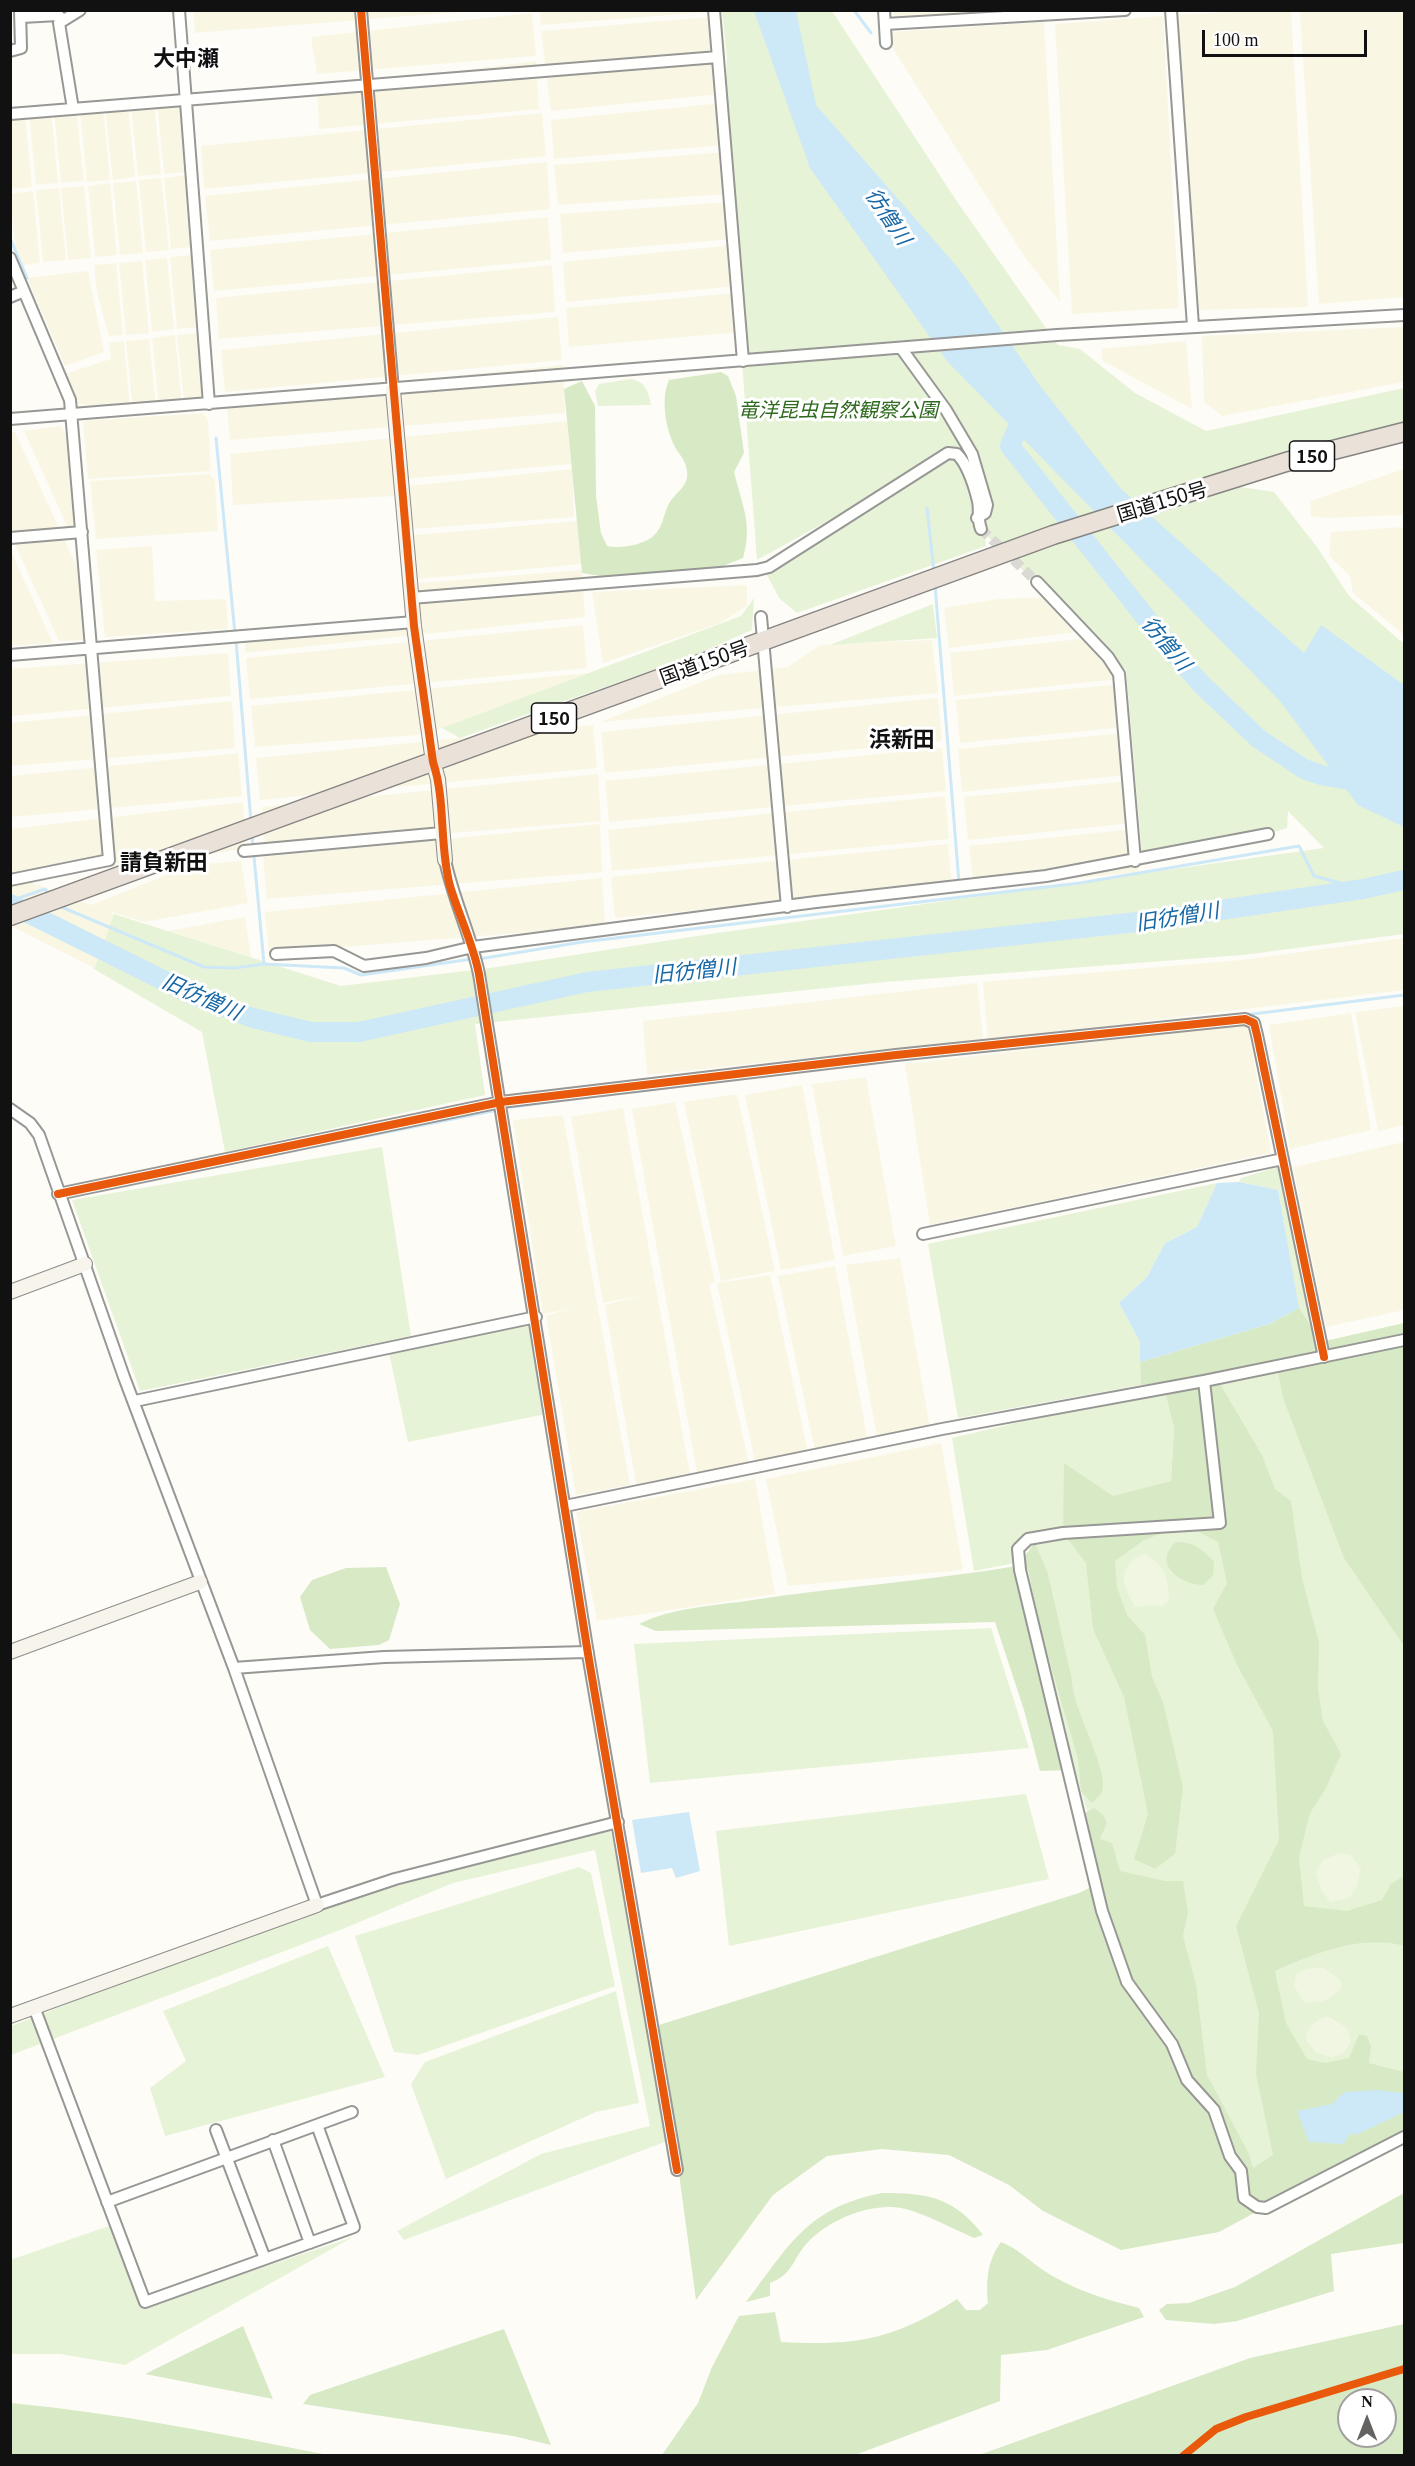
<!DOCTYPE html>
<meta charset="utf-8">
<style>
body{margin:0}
#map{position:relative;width:1415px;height:2466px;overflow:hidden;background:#fdfcf7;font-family:Georgia,serif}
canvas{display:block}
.frame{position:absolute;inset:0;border:12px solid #111;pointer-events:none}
.north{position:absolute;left:1337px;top:2388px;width:60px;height:60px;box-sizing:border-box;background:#fff;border:2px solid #a0a0a0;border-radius:50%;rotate:0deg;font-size:16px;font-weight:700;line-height:24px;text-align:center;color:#111}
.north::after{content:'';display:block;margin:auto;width:21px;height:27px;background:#646362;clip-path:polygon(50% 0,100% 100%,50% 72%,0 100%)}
.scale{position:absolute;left:1202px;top:30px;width:165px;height:27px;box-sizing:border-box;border:3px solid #111;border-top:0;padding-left:8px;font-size:18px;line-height:21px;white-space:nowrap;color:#111;-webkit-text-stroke:4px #fff;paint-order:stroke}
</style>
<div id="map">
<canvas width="1415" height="2466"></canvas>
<div class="frame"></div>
<div class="north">N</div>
<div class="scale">100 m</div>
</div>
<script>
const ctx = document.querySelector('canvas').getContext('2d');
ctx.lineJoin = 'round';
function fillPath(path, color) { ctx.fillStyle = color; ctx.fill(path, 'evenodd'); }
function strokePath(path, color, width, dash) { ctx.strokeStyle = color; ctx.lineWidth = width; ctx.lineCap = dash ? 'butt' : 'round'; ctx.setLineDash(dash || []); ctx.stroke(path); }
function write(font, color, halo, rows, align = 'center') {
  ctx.font = font + ' Georgia,"Noto Sans JP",serif'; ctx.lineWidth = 6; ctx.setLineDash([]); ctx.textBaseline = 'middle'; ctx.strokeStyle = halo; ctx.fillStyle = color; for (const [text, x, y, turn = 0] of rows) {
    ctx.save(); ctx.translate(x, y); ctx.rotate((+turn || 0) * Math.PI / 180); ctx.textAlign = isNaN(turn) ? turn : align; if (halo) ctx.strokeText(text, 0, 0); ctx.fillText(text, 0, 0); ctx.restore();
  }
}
fillPath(new Path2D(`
 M 193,10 L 470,11 L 195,33 Z
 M 540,10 L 721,11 L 541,25 Z
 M 893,10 L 986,11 L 894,19 Z
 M 1260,10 L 1291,11 L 1308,307 L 1198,310 L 1178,15 Z
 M 1300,11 L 1404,11 L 1404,297 L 1319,304 Z
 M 532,13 L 536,56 L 317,74 L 311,37 Z
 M 722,16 L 726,56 L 575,68 L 721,61 L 721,94 L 551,111 L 541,31 Z
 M 1163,16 L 1179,308 L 1072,314 L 1055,24 Z
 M 1044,22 L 1060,302 L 1026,259 L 892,47 L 891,32 Z
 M 536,61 L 539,109 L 319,129 L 317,89 Z
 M 179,100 L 186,172 L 164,174 L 157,102 Z
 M 154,102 L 161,174 L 138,176 L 131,104 Z
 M 723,103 L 725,145 L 554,159 L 551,120 Z
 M 128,105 L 135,177 L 113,180 L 105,108 Z
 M 103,108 L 110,180 L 87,182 L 80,110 Z
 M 76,109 L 84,181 L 61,183 L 54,111 Z
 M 51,111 L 58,183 L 36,185 L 29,113 Z
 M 542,113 L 546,156 L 204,189 L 201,146 Z
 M 25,115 L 32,187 L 11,189 L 11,116 Z
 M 726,152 L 729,194 L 558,205 L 554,165 Z
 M 547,162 L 550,209 L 210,241 L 205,196 Z
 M 187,175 L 194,247 L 171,249 L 164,178 Z
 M 161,178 L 169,250 L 146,252 L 139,180 Z
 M 136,181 L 143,253 L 120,255 L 113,183 Z
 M 110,183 L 117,255 L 95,257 L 88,186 Z
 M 84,186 L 91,258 L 68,260 L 61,188 Z
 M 59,188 L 66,260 L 43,262 L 36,190 Z
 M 33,191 L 40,263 L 17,266 L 10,194 Z
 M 730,202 L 733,239 L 563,253 L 560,214 Z
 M 548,217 L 551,260 L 214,291 L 210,250 Z
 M 733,245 L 737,286 L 566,302 L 563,262 Z
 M 193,255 L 200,327 L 177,329 L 170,257 Z
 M 167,258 L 174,329 L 152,332 L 145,260 Z
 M 142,261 L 149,333 L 126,335 L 119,263 Z
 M 116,263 L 123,335 L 109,336 L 97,293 L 94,265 Z
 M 552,265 L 555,312 L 219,339 L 216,298 Z
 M 88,271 L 104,352 L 65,366 L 27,278 Z
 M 737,293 L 741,332 L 569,347 L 566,308 Z
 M 558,317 L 562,360 L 225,392 L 221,350 Z
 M 1404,327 L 1404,382 L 1222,416 L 1204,402 L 1202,336 Z
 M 200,333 L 207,405 L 185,407 L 177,335 Z
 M 175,335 L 182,407 L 159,408 L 152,338 Z
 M 149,339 L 156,408 L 133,410 L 126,341 Z
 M 124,341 L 130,410 L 108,412 L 105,406 L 78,404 L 65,374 L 111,359 L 109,343 Z
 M 1186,341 L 1192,409 L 1103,361 L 1101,349 Z
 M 563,365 L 565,413 L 230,440 L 226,399 Z
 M 203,413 L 208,420 L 211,471 L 88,479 L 83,421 Z
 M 567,421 L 571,464 L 394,480 L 395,496 L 233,505 L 230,454 Z
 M 60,426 L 67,436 L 77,548 L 24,431 Z
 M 10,432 L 15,432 L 86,587 L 91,640 L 59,641 L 11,536 Z
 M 572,469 L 574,517 L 412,529 L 409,486 Z
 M 1404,469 L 1404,515 L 1328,518 L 1311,516 L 1310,501 Z
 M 210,474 L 215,481 L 218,531 L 96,539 L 90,481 Z
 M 578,521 L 582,564 L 418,579 L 414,535 Z
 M 1404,527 L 1404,635 L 1353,593 L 1350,576 L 1329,556 L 1331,532 Z
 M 152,546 L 155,601 L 226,599 L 228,629 L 105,637 L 96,550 Z
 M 10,551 L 11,551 L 53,643 L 11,646 Z
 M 582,570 L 585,617 L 245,653 L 245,641 L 414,626 L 411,591 L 420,592 L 419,583 Z
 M 747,585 L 747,606 L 718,624 L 603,663 L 592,592 Z
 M 1051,597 L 1084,631 L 949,648 L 944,608 L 998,599 Z
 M 583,625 L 587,668 L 250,699 L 246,658 Z
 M 1090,638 L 1119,679 L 954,696 L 950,653 Z
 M 932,640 L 938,693 L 600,722 L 719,675 L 788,667 L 820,645 Z
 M 228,653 L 231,696 L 11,716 L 11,669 Z
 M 588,673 L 468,721 L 417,735 L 255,747 L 251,706 Z
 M 1121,684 L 1125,727 L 960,743 L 956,700 Z
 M 938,698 L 942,741 L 605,773 L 601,732 Z
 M 232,701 L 235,748 L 11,766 L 11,723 Z
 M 593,725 L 597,768 L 260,800 L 256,758 Z
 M 1123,733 L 1127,775 L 962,792 L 958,749 Z
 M 942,748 L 946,791 L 609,822 L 605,781 Z
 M 238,753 L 242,796 L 11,817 L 11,776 Z
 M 598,774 L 601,821 L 265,848 L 262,807 Z
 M 1129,781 L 1133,823 L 968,840 L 964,797 Z
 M 945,796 L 949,839 L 612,871 L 608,830 Z
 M 243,802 L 245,849 L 22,879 L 91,905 L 192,865 L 241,861 L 248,903 L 144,922 L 109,911 L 114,914 L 94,968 L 11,926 L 10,829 Z
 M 600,824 L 602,872 L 267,899 L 263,857 Z
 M 1134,829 L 1139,872 L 974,888 L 969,846 Z
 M 948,844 L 952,886 L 615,918 L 611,877 Z
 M 602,878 L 605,926 L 269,953 L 265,912 Z
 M 245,917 L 251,957 L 168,931 Z
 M 1404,938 L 1404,990 L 988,1040 L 983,982 L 1242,960 Z
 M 977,983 L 983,1039 L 647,1075 L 643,1021 Z
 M 1404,1006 L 1404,1125 L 1378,1131 L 1355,1012 Z
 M 1351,1013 L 1371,1130 L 1290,1149 L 1269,1025 Z
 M 1247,1024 L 1271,1153 L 930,1225 L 905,1064 Z
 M 866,1077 L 896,1246 L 843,1256 L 812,1084 Z
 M 802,1085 L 835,1260 L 781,1270 L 745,1095 Z
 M 737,1094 L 775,1271 L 721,1281 L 684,1102 Z
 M 675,1102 L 715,1282 L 709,1284 L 749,1463 L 697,1473 L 632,1109 Z
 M 623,1108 L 690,1474 L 636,1484 L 605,1305 L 640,1296 L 603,1303 L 571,1117 Z
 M 563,1115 L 630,1485 L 576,1495 L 546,1315 L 575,1308 L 543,1314 L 513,1120 Z
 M 1404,1142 L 1404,1310 L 1326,1327 L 1293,1167 Z
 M 900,1258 L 930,1427 L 877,1437 L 846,1265 Z
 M 835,1266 L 868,1441 L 815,1451 L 778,1276 Z
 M 770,1275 L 808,1452 L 755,1462 L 717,1283 Z
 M 941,1443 L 963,1570 L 788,1586 L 766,1479 Z
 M 755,1479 L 775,1594 L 597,1621 L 576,1512 Z`), '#f9f7e4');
fillPath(new Path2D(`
 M 722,11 L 832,11 L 958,203 L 1058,345 L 1080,349 L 1135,393 L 1206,431 L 1404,388 L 1404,422 L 1220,473 L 1241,487 L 1274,492 L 1317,547 L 1349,596 L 1404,644 L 1404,934 L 1243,955 L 885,982 L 475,1024 L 485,1095 L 225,1152 L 202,1032 L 94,969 L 114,914 L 341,986 L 490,968 L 710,934 L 1324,848 L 1288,811 L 1287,828 L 1268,834 L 1142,854 L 1126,670 L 984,533 L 986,546 L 797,613 L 779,598 L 764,569 L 953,452 L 757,560 L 724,123 L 727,57 Z
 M 630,379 C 646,382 648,390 651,405 L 598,406 L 595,391 L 599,384 Z
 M 754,598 L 752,630 L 690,657 L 460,738 L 442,728 L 741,616 Z
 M 933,604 L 937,638 L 830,645 Z
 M 382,1147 L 411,1336 L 140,1391 L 72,1200 Z
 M 1281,1166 L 1321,1342 L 1299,1315 L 1278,1190 L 1239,1182 L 1241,1178 Z
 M 1217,1183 L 1197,1227 L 1165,1243 L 1147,1277 L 1119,1303 L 1140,1342 L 1141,1385 L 958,1418 L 928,1244 Z
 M 536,1317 L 551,1413 L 408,1442 L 388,1348 Z
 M 1404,1334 L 1404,2133 L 1266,2208 L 1144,1990 L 1052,1700 L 1028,1540 L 1020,1562 L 974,1571 L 952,1438 L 1164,1388 L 1174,1428 L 1171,1481 L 1113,1497 L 1063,1533 L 1204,1513 L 1181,1385 Z
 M 991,1628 L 1029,1748 L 650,1783 L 634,1644 Z
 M 1026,1794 L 1049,1879 L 729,1946 L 716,1831 Z
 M 610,1830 L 645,1977 L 670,2140 L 404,2240 L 397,2231 L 541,2154 L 650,2126 L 595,1850 L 453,1883 L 340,1930 L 11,2055 L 11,2026 L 342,1896 Z
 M 579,1867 L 591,1873 L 615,1986 L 418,2055 L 394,2052 L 355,1936 Z
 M 328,1946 L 385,2077 L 165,2136 L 150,2088 L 186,2061 L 163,2011 Z
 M 616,1991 L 639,2103 L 596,2112 L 446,2179 L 411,2084 L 425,2062 Z
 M 109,2226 L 142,2308 L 353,2237 L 125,2365 L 60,2354 L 11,2354 L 10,2260 Z`), '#e7f3d7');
fillPath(new Path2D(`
 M 721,372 L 728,376 L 736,396 L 744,453 L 734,472 C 742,505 753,524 743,558 L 713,570 L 631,581 L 582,573 L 564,389 L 582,381 L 595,406 L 596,496 L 601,533 L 607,546 C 621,549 648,545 657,532 C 664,523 664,511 670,502 C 677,491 689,486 687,471 C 686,459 677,453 673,443 C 665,425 661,397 669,380 Z
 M 1299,1308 L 1321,1342 L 1404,1323 L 1404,1646 L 1344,1558 L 1283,1398 L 1277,1367 L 1141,1385 L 1140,1362 L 1269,1324 Z
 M 1217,1379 L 1262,1455 L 1275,1489 L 1291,1501 L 1302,1578 L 1319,1643 L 1318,1689 L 1323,1721 L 1341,1754 L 1326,1788 L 1310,1813 L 1299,1857 L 1304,1906 L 1347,1911 L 1382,1900 L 1391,1884 L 1404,1876 L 1404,1946 C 1361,1934 1314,1954 1275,1971 L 1286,2023 L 1307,2059 L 1325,2063 L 1349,2058 L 1359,2034 L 1367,2036 L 1371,2047 L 1369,2063 L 1404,2072 L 1404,2132 L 1219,2232 L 1121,2250 L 1043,2211 L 1009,2185 L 949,2155 L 882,2149 L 827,2156 L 773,2195 L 696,2300 L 659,2025 L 1079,1893 L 1099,1883 L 1085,1813 L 1094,1808 L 1103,1815 L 1107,1823 L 1100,1839 L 1112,1843 L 1120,1871 L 1165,1881 L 1183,1881 L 1188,1912 L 1183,1936 L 1196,1984 L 1207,2075 L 1249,2154 L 1253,2168 L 1273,2155 L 1256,2074 L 1259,2013 L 1236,1926 L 1279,1840 L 1273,1731 L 1237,1665 L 1213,1609 L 1227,1583 L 1218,1542 L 1185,1525 L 1144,1540 L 1115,1561 L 1117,1587 L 1127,1615 L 1145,1635 L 1152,1677 L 1163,1702 L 1183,1787 L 1175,1854 L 1155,1869 L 1134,1859 L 1148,1814 L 1124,1697 L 1093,1629 L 1086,1563 L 1063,1533 L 1064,1463 L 1113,1496 L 1171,1481 L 1174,1428 L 1164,1388 Z
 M 1176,1542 C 1192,1541 1204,1550 1214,1562 L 1213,1575 L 1204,1585 C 1181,1585 1151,1564 1176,1542 Z
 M 1035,1543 L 1048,1574 L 1072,1680 C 1072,1709 1110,1770 1102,1792 C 1100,1796 1095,1800 1092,1803 L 1081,1791 L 1078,1759 L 1041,1632 L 1028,1570 L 1020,1562 Z
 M 1017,1566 L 1068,1770 L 1040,1771 L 1024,1710 L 995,1622 L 656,1631 L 639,1624 C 672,1608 710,1606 746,1601 C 836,1587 927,1581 1017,1566 Z
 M 386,1567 L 400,1604 L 389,1640 L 379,1645 L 330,1649 L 310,1630 L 300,1597 L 312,1580 L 346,1568 Z
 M 882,2193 C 928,2193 954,2197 983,2235 L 974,2238 C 951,2228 925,2213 901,2208 C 870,2203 831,2219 809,2241 C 793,2257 794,2274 770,2283 L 770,2296 L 746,2302 C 789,2246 806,2208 882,2193 Z
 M 1404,2193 L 1404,2243 L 1331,2254 L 1334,2291 L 1237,2321 L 1214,2324 L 1166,2320 L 1159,2310 L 1167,2304 L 1189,2303 L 1235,2287 Z
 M 1001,2242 C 1017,2248 1026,2258 1040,2268 C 1070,2289 1104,2299 1139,2308 L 1144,2317 L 1047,2350 L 1001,2355 L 1000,2401 L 855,2455 L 662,2455 L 698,2403 L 712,2367 L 739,2316 L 775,2312 L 781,2342 C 855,2346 894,2340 957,2299 L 966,2310 L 980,2310 L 988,2303 C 986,2281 987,2261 1001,2242 Z
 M 1404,2324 L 1404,2455 L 979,2455 L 1250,2358 ZM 1349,2400 L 1385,2400 L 1385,2436 L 1349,2436 Z
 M 243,2326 L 273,2399 L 145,2374 Z
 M 504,2329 L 551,2445 L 513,2436 L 303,2404 L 310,2395 Z
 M 11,2403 C 117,2413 223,2434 328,2455 L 11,2455 Z`), '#d8eac5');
fillPath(new Path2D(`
 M 1144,1553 C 1164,1565 1169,1577 1169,1600 L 1162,1607 L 1153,1605 L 1135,1607 C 1122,1584 1116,1567 1144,1553 Z
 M 1339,1853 L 1351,1855 L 1361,1868 L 1357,1886 L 1349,1898 L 1330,1902 L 1321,1889 L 1316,1873 L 1322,1861 Z
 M 1323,1967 L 1340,1980 L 1342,1987 C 1330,2001 1322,2003 1304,2002 L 1294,1986 L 1296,1974 L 1306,1969 Z
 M 1328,2016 L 1347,2028 L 1351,2042 L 1345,2052 L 1332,2058 L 1315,2052 L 1306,2040 C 1308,2025 1314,2021 1328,2016 Z`), '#f0f6e1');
fillPath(new Path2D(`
 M 754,11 L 796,11 L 816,105 L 959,269 L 1041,387 L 1121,489 L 1304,653 L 1321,625 L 1404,685 L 1404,827 L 1358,805 L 1279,700 L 947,361 L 810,168 Z
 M 1239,1182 L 1278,1190 L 1299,1308 L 1269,1324 L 1140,1362 L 1140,1342 L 1119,1303 L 1147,1277 L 1165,1243 L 1197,1227 L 1217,1183 Z
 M 689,1812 L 700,1871 L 676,1878 L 672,1868 L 641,1873 L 632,1820 Z
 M 1377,2090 L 1404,2093 L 1404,2112 L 1356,2135 L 1351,2133 L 1343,2144 L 1309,2142 L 1297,2111 L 1332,2104 L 1344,2092 Z`), '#cde8f7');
strokePath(new Path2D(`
 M 854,10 L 871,33
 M 10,238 L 27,278
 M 216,438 L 235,634
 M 927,508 L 934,572
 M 935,585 L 959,883
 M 236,640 L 251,822
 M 252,835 L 264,964
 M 10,901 L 45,889 L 49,894
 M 59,906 L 204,967 L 234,968 L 264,964 L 344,968 L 361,975 L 472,959
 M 479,959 L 582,942 L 1080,883 L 1299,846 L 1314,876 L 1363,889
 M 1245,1015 L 1404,995
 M 504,1108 L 611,1094
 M 257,1158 L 498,1110`), '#cde8f7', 3);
strokePath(new Path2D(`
 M 1025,411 L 1010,446 L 1173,652 L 1201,684 L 1259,739 L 1304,769 L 1321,775 L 1366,783 L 1404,775
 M 10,904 L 195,996 L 253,1018 L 311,1032 L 359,1032 L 587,982 L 1146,921 L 1363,889 L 1404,880`), '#cde8f7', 20);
strokePath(new Path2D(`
 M 981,529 L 1037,582`), '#dad9d4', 10, [10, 5]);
const street = new Path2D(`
 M 179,10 L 209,404
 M 361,10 L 393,390
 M 714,10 L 743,361
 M 884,10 L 886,43
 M 1171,10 L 1193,326
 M 22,17 L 58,15 L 62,19
 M 885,24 L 1125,10
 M 10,51 L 21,48 L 20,10
 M 73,109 L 59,23 L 80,10
 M 10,114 L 718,57
 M 10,258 L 70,400 L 109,860 L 10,880
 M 10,297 L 24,291
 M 901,348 L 946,410 L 972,454 L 987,505 L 985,513 L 977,518
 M 10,419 L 1057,335 L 1404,315
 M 10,538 L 82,532
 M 1037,582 L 1108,657 L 1119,674 L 1135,861
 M 411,598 L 757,570 L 769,567 L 948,453 L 957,454 C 968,465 974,485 978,501 C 980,511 977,519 981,529
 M 761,617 L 787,907
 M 10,655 L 414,622
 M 244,851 L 442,833
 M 445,860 C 453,899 471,935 479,974 L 589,1660 L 677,2170
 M 276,954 L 334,951 L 364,966 L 426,958 L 473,947 L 816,902 L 1046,876 L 1268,834
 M 10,1109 L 30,1123 L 39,1135 L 124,1377 L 234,1668 L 317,1905 L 395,1879 L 618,1822
 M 58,1194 L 501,1102 L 896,1055 L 1245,1019 L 1254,1023 L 1257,1035 L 1324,1357
 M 923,1234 L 1283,1159
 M 1204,1381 L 1220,1523 L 1063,1533 L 1028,1539 L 1018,1549 L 1020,1570 L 1102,1911 L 1127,1982 L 1172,2044 L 1187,2080 L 1214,2110 L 1230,2156 L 1241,2171 L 1244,2198 L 1257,2207 L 1266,2208 L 1404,2137
 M 135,1401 L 536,1317
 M 565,1506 L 942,1429 L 1204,1381 L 1404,1340
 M 234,1668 L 384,1657 L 588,1652
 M 34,2007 L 145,2302 L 354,2227 L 317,2125
 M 216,2130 L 265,2259
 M 273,2140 L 310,2243
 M 107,2202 L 352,2112`);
const secondary = new Path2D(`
 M 393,390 L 414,626 L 433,762 L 438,779 L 445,860
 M 10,1292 L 85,1264
 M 10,1652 L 200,1582
 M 10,2016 L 317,1905`);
const highway = new Path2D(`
 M 10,916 L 1053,535 L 1286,462 L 1404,432`);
strokePath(street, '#979795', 14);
strokePath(secondary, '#8e8d8b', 16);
strokePath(highway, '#858482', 21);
strokePath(street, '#fffffe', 10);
strokePath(secondary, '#f6f4eb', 14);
strokePath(highway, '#eae1d8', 18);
strokePath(new Path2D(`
 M 361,10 L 414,626 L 433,762 C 446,801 439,845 450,886 C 459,916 473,943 479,974 L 589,1660 L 677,2170
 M 58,1194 L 501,1102 L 896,1055 L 1245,1019 L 1254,1023 L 1257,1035 L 1324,1357
 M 1183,2456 L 1216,2429 L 1246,2417 L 1404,2369`), '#e8590c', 8);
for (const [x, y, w] of [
 [1312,456,45],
 [554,718,45]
]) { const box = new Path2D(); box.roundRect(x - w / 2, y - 15, w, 30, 4.5); ctx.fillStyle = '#fff'; ctx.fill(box); strokePath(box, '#111', 1.5); }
write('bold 18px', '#111', null, [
 ["150",1312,456],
 ["150",554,718]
]);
write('italic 20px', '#2f6b1f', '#fff', [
 ["竜洋昆虫自然観察公園",838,409]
]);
write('20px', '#111', '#fff', [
 ["国道150号",1162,501,-17],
 ["国道150号",704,662,-20]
]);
write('italic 21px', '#1768a6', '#fff', [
 ["彷僧川",889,216,56],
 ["彷僧川",1167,643,50],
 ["旧彷僧川",1177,916,-9],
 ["旧彷僧川",694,970,-6],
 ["旧彷僧川",202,996,24]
]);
write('bold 22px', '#111', '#fff', [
 ["大中瀬",186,58],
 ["浜新田",902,739],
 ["請負新田",164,862]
]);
</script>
